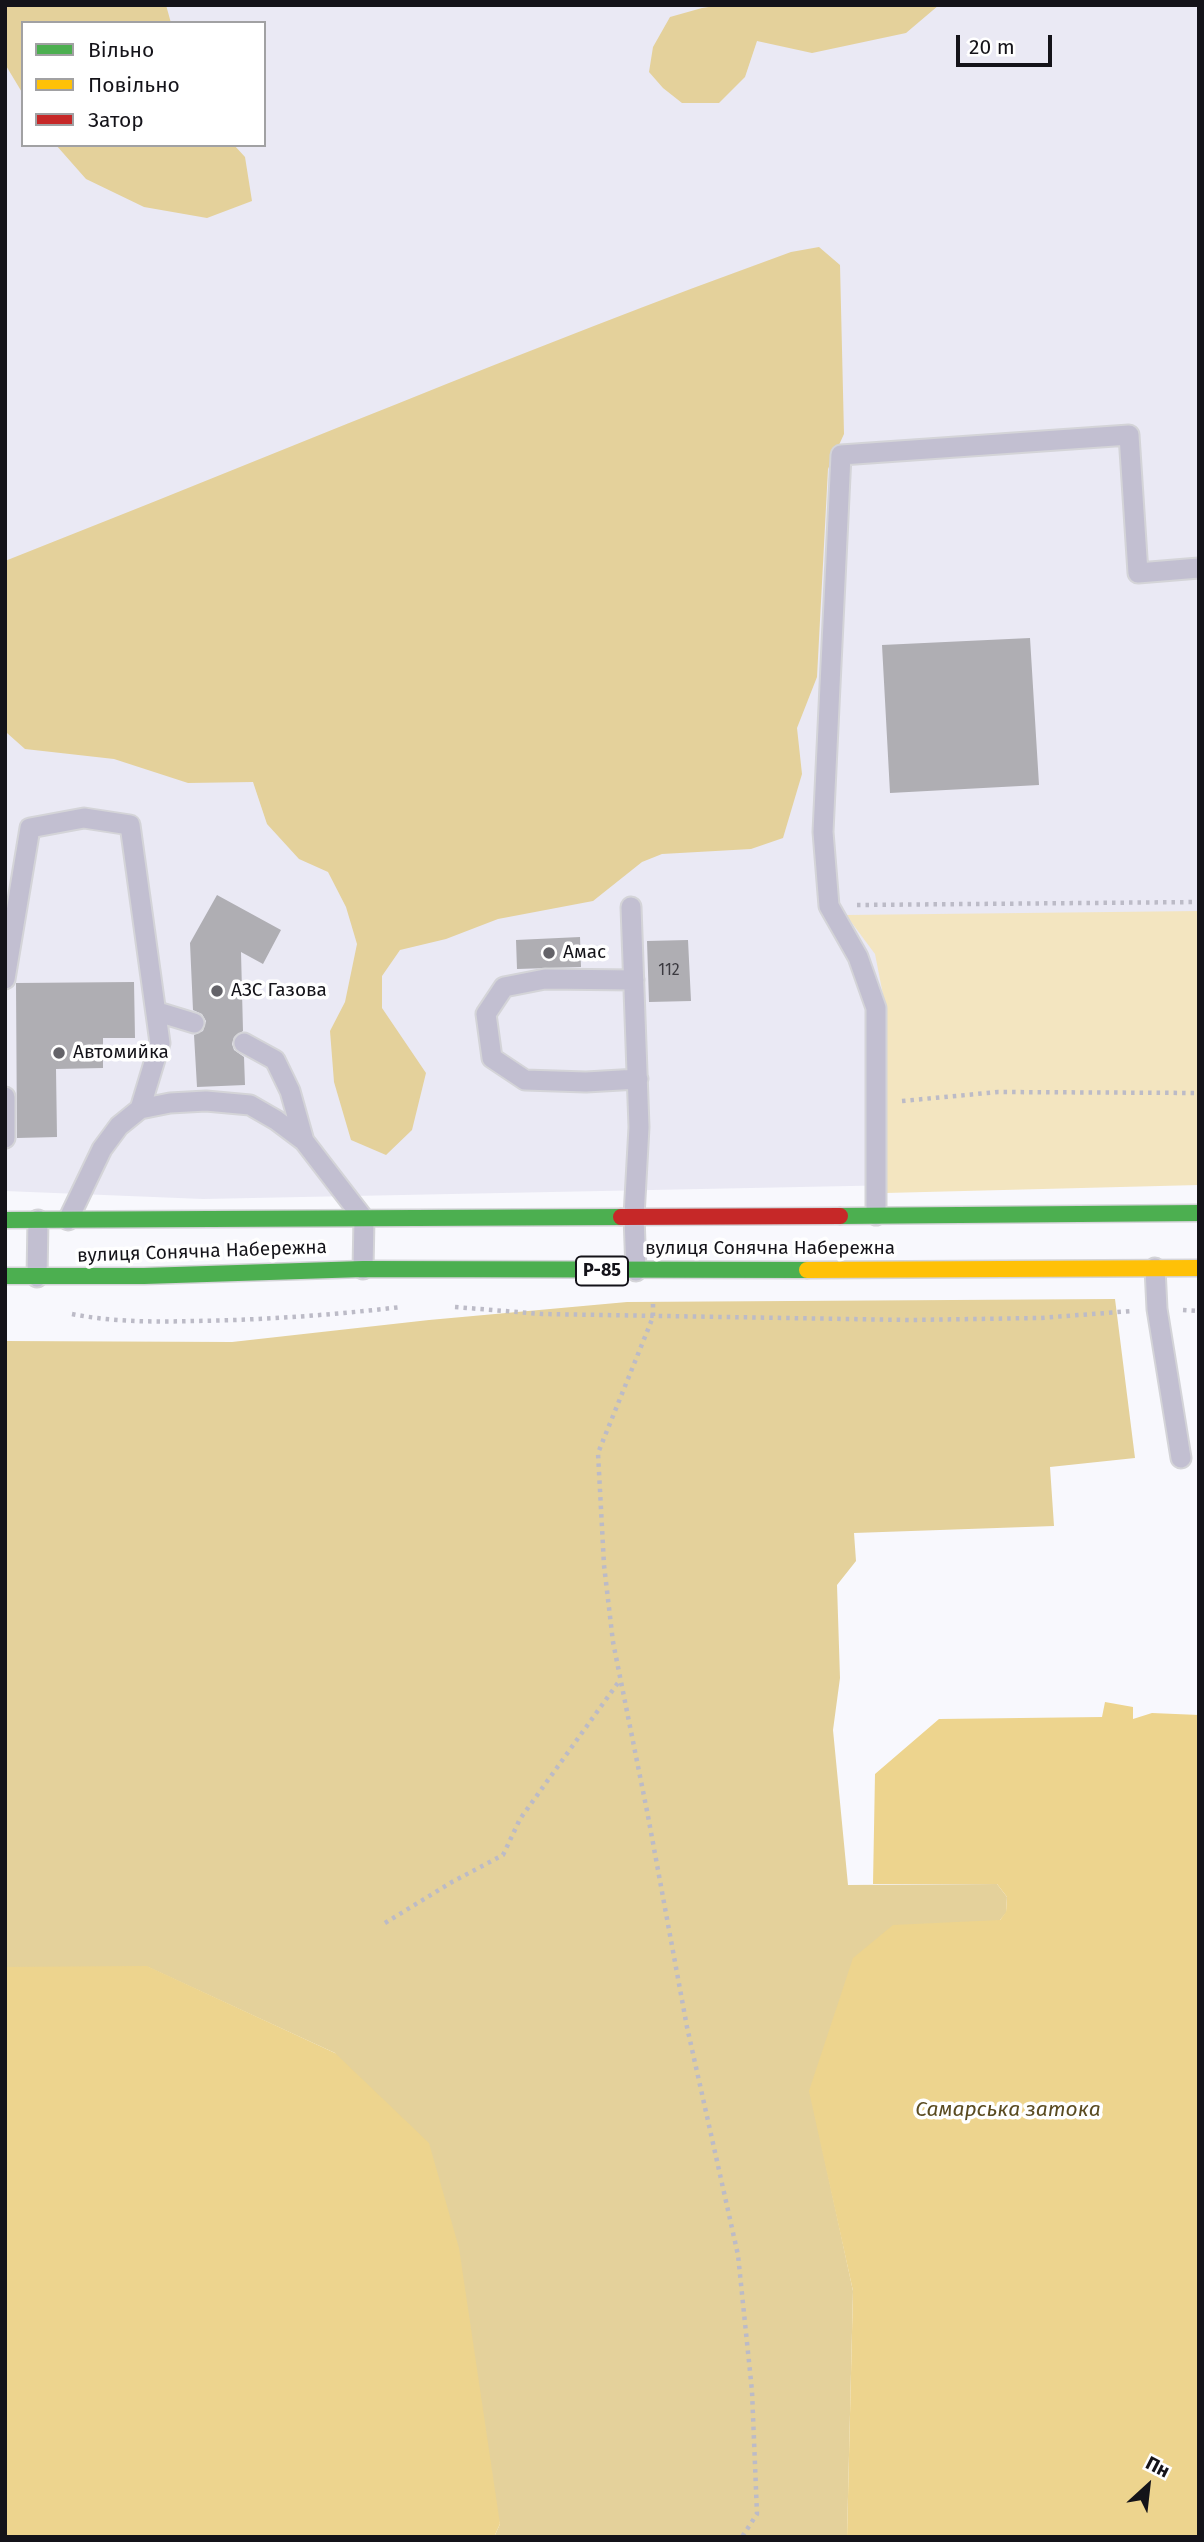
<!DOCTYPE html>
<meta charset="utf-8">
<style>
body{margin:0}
#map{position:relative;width:1204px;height:2542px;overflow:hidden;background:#f8f8fd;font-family:"Fira Sans",sans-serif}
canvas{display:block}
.frame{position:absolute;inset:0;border:7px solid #141319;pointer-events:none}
.legend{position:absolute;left:21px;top:21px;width:245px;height:126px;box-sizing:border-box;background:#fff;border:2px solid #a1a1a3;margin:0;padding:9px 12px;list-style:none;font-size:21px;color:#141319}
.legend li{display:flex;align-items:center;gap:14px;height:35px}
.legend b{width:35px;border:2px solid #a1a1a3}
.north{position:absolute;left:1113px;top:2451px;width:70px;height:70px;-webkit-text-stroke:5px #fff;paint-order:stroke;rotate:27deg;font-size:19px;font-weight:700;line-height:28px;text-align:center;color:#141319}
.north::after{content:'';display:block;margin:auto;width:24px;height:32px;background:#141319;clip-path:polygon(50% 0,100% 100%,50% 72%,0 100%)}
.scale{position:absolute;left:956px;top:35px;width:96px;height:32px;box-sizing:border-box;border:4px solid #141319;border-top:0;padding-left:9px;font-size:21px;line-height:24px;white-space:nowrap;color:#141319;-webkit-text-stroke:5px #fff;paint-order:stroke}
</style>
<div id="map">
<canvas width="1204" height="2542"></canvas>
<div class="frame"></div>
<ul class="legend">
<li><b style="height:9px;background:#4caf50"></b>Вільно</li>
<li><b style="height:9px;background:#ffc107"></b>Повільно</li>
<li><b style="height:9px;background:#c62828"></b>Затор</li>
</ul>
<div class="north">Пн</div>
<div class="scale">20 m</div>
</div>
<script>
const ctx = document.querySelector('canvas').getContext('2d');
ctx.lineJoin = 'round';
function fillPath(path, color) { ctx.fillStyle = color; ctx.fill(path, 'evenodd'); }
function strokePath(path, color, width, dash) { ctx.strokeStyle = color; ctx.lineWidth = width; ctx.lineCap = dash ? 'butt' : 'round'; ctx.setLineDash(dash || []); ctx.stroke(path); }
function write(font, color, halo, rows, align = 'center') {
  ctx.font = font + ' "Fira Sans",sans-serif'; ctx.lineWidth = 7; ctx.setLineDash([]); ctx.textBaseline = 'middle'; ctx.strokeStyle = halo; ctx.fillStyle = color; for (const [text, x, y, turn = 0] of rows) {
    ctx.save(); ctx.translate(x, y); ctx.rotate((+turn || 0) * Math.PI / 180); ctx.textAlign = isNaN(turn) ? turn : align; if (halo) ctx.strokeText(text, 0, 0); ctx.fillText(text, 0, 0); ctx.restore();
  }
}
fillPath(new Path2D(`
 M 5,5 L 1199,5 L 1199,1179 L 203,1199 L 5,1191 ZM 23,23 L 264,23 L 264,145 L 23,145 Z`), '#eae9f4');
fillPath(new Path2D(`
 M 1199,911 L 1199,1185 L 886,1193 L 886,1010 L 875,954 L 846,915 Z`), '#f3e5c0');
fillPath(new Path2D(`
 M 5,5 L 166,5 L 171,23 L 23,23 L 23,94 L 5,64 Z
 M 722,5 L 939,5 L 906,33 L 812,53 L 757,41 L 745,77 L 719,103 L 682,103 L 663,88 L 649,72 L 653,47 L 670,17 L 702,8 Z
 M 56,145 L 234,145 L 245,157 L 252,201 L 207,218 L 144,207 L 86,179 Z
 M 819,247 L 840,265 L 844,434 L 828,469 L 817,677 L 797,728 L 802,774 L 783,838 L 751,849 L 662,854 L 642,862 L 593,901 L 498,919 L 446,939 L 400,950 L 382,976 L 382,1008 L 426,1073 L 412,1130 L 386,1155 L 351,1140 L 334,1082 L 330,1031 L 345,1002 L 357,944 L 346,907 L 328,872 L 299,859 L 267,824 L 253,782 L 188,783 L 114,759 L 25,749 L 7,733 L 5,735 L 5,561 C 267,458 526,348 791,252 Z
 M 1115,1299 L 1135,1458 L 1050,1467 L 1054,1526 L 854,1533 L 856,1561 L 837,1585 L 840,1678 L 833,1730 L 848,1885 L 997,1884 L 1007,1897 L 1006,1913 L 1000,1920 L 810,2091 L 853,2291 L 847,2537 L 494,2537 L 500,2524 L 335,2053 L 148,1967 L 5,1967 L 5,1341 L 232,1342 L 429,1320 L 627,1302 Z`), '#e4d19b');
fillPath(new Path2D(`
 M 1105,1702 L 1133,1707 L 1133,1719 L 1152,1713 L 1199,1715 L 1199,2537 L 847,2537 L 853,2291 L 809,2091 L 853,1958 L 893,1925 L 1000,1920 L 1006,1912 L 1007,1897 L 997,1884 L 873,1884 L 875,1774 L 939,1719 L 1102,1717 Z
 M 147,1966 L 335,2053 L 429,2143 L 459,2248 L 500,2524 L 494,2537 L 5,2537 L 5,1967 Z`), '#edd48e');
fillPath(new Path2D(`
 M 1030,638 L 1039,785 L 890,793 L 882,645 Z
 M 217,895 L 281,930 L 263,964 L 241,952 L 243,1031 L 234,1037 L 232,1044 L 234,1050 L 244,1057 L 245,1085 L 197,1087 L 194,1035 L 203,1031 L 206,1021 L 202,1014 L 193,1010 L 190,943 Z
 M 580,937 L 581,967 L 517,969 L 516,940 Z
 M 688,940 L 691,1001 L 649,1002 L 647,941 Z
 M 134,982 L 135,1038 L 103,1038 L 103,1068 L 56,1069 L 57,1137 L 17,1138 L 16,983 Z`), '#afaeb3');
const lane = new Path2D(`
 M 631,907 L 639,1127 L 634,1216 L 636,1271
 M 5,979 L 30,828 L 84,818 L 130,825 L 160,1043 L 140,1109
 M 634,980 L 545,979 L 504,987 L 486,1014 L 492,1058 L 525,1080 L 586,1082 L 638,1079
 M 158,1012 L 194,1023
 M 244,1043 L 275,1060 L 290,1091 L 304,1141
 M 5,1097 L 5,1138
 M 876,1215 L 876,1008 L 858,957 L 829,906 L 823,832 L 841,455 L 1129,435 L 1138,573 L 1199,568
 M 68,1220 L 102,1149 L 119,1126 L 140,1109 L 170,1103 L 206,1101 L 250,1105 L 276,1120 L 304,1141 L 364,1219 L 363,1269
 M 1155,1268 L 1157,1309 L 1181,1458
 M 37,1277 L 38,1220`);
const fast = new Path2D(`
 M 840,1216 L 1199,1213
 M 5,1220 L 621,1217
 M 5,1276 L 144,1276 L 363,1269 L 807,1270`);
const slow = new Path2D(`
 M 807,1270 L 1199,1268`);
const jam = new Path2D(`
 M 621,1217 L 840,1216`);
strokePath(lane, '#d4d4d8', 23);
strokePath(fast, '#d4d4d8', 19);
strokePath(slow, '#d4d4d8', 19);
strokePath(jam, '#d4d4d8', 19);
strokePath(new Path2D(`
 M 857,905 L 1199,902
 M 902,1101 L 998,1092 L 1199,1093
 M 653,1304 L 653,1317 L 598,1453 L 604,1565 L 613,1642 L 648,1816 L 687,2027 L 738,2255 L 752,2391 L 757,2514 L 742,2537
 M 455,1307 L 542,1314 L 909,1320 L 1040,1318 L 1132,1311
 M 1183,1310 L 1199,1311
 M 72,1314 C 112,1322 153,1322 194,1321 C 264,1320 332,1315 401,1307
 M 385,1923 L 452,1882 L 503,1855 L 520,1819 L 620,1680`), '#bcbbc7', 4.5, [3.5, 5]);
strokePath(lane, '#c2bfd1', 19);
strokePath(fast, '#4caf50', 16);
strokePath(slow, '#ffc107', 16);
strokePath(jam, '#c62828', 16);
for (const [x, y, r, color] of [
 [549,953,7,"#646369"],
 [217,991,7,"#646369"],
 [59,1053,7,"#646369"]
]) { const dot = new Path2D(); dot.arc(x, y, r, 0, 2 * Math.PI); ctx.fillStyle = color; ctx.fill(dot); strokePath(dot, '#fff', 2.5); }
write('16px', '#3b3a40', null, [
 ["112",669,971]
]);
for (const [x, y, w] of [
 [602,1271,52]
]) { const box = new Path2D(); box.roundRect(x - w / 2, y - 14.5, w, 29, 5); ctx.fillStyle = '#fff'; ctx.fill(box); strokePath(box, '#141319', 2); }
write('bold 18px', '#141319', null, [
 ["Р-85",602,1271]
]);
write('19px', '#141319', '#fff', [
 ["Амас",563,953],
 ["АЗС Газова",231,991],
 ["Автомийка",73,1053]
], 'left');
write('19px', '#141319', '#fff', [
 ["вулиця Сонячна Набережна",770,1249],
 ["вулиця Сонячна Набережна",202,1252,-2]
]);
write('italic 21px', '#5a4b21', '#fff', [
 ["Самарська затока",1008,2110]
]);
</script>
